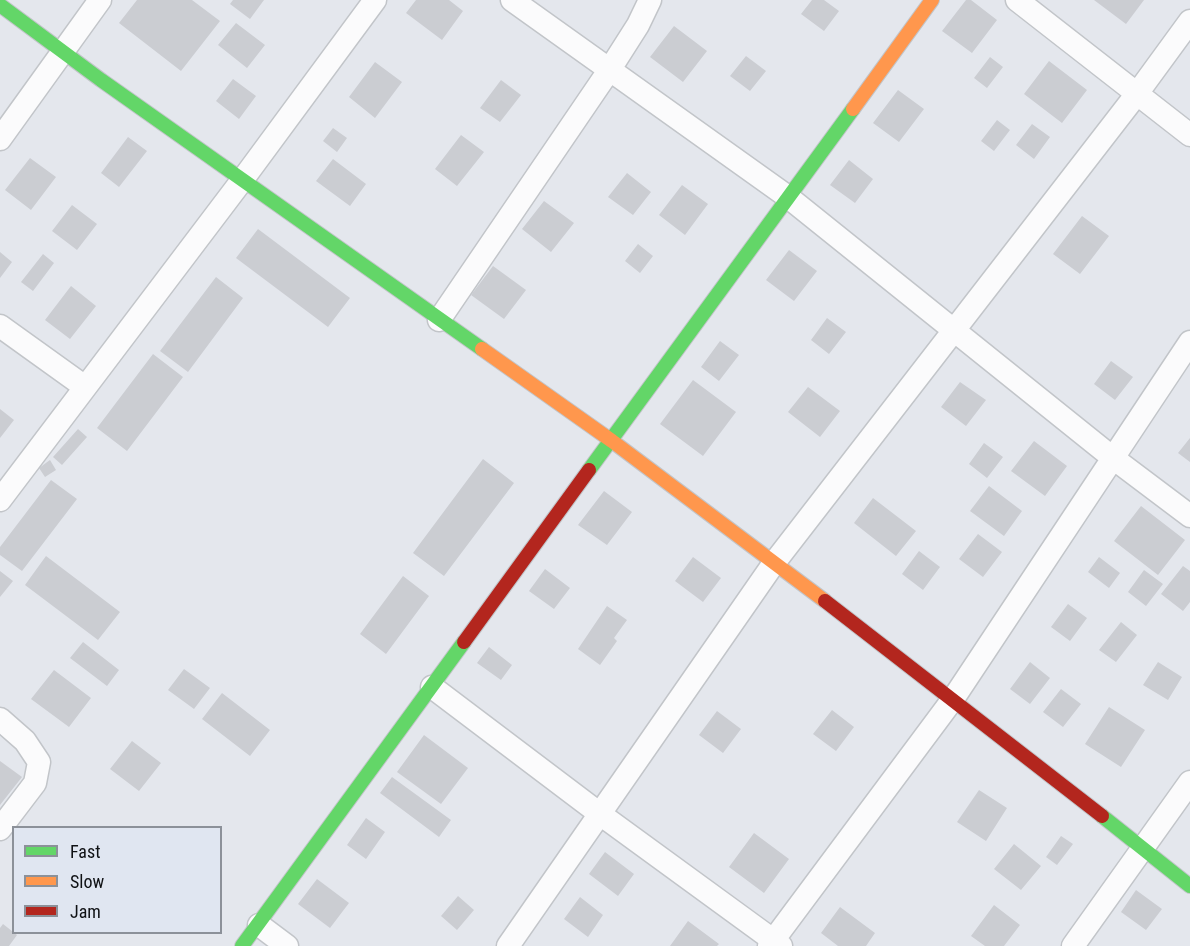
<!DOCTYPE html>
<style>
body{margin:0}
#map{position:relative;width:1190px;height:946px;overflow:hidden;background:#e4e7ed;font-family:"Roboto Condensed",sans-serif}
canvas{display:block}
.legend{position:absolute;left:12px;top:826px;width:210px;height:108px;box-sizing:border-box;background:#e0e6f1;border:2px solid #8c9199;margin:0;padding:8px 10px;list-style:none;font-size:18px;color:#0f1114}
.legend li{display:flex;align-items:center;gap:12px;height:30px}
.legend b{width:30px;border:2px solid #8c9199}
</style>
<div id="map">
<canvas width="1190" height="946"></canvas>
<ul class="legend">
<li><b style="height:8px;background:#63d668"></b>Fast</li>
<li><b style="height:8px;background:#ff974d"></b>Slow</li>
<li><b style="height:8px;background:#b3261e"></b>Jam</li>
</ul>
</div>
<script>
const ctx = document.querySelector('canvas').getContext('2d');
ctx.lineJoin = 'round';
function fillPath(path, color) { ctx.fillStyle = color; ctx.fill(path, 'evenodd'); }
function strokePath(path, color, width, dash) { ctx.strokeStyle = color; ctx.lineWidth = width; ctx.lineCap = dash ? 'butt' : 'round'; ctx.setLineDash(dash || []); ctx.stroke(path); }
fillPath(new Path2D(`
 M 137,0 L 192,0 L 220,21 L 181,71 L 119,23 Z
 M 233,0 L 264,0 L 250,19 L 230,4 Z
 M 416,0 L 449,0 L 463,11 L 442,40 L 406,13 Z
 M 812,0 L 824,0 L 839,11 L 824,31 L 801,14 Z
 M 966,0 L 971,0 L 997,20 L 972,53 L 942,31 Z
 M 1094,0 L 1144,0 L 1126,24 Z
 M 236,23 L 265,45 L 247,68 L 218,45 Z
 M 674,26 L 707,51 L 683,82 L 650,57 Z
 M 746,56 L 766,71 L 750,91 L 730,76 Z
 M 990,57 L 1003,67 L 987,88 L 974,78 Z
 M 1049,61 L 1087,90 L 1062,123 L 1024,94 Z
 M 375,62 L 402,82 L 375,118 L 349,97 Z
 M 233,79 L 256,96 L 239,119 L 216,101 Z
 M 501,80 L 521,95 L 500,122 L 480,108 Z
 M 898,90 L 924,109 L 899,142 L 873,123 Z
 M 997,120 L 1010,130 L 994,151 L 981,141 Z
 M 1032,124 L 1050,137 L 1034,159 L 1016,145 Z
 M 333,128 L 347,138 L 337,152 L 323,141 Z
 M 461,135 L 484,152 L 457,186 L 435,169 Z
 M 128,137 L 147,151 L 119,187 L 101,173 Z
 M 30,158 L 56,177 L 31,210 L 5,190 Z
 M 333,159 L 366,184 L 350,206 L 316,181 Z
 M 849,160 L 873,179 L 855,203 L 830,185 Z
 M 627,173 L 651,192 L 633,215 L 608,197 Z
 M 682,185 L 708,204 L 685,235 L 659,215 Z
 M 544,201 L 574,223 L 551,252 L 522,229 Z
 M 72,205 L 97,224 L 77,250 L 52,231 Z
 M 1082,216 L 1109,236 L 1080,274 L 1053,254 Z
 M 258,229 L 350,298 L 328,327 L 236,258 Z
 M 638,244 L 653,256 L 640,273 L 625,261 Z
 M 789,250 L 817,271 L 794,301 L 766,280 Z
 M 0,252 L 12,262 L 0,278 Z
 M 43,254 L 54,263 L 33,291 L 21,282 Z
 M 493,266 L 526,290 L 504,319 L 471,295 Z
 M 216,277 L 243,298 L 188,372 L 160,351 Z
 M 71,286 L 96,306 L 70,339 L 45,320 Z
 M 827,318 L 846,332 L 829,354 L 811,340 Z
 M 720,341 L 739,355 L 719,381 L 701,367 Z
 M 153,354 L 183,377 L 127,451 L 97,428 Z
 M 1111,361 L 1133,377 L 1115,400 L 1094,384 Z
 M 693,380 L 736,412 L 703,456 L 660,424 Z
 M 960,382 L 986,400 L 966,426 L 941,407 Z
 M 808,387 L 840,411 L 820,437 L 788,412 Z
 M 0,409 L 14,420 L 0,438 Z
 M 78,429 L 87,437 L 62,465 L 53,457 Z
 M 1190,438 L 1190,462 L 1178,453 Z
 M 1034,441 L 1067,466 L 1045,496 L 1011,471 Z
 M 984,443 L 1003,457 L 987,478 L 969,464 Z
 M 483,459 L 514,483 L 444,576 L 413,553 Z
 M 50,460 L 56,470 L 45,477 L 39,468 Z
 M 51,480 L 77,499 L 22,571 L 0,555 L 0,547 Z
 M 989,486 L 1022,511 L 1004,536 L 970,511 Z
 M 604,491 L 632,512 L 607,545 L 578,525 Z
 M 873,498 L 916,531 L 896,556 L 854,523 Z
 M 1141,506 L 1185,540 L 1158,575 L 1114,541 Z
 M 978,534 L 1002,552 L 983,577 L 959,559 Z
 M 919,551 L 940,567 L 923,590 L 902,574 Z
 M 46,556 L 120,612 L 98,640 L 25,585 Z
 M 693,557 L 721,578 L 703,602 L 675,581 Z
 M 1099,557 L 1120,573 L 1109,588 L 1088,572 Z
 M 1183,566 L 1190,571 L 1190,602 L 1183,611 L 1161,594 Z
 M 545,569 L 570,588 L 554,609 L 529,591 Z
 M 1144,570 L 1163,584 L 1146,606 L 1128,592 Z
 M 0,571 L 13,581 L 0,597 Z
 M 403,576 L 429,596 L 386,654 L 360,634 Z
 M 1068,604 L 1087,618 L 1070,641 L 1051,627 Z
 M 607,606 L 627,620 L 614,638 L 617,641 L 600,665 L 578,649 Z
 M 1121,622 L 1137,635 L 1116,662 L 1099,650 Z
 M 83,642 L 119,670 L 107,686 L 70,658 Z
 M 489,647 L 512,665 L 501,680 L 477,663 Z
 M 1030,662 L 1050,678 L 1030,704 L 1010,689 Z
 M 1158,662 L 1182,677 L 1168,700 L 1143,685 Z
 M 184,669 L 210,688 L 194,709 L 168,690 Z
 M 54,670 L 91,698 L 69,727 L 31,699 Z
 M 1061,689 L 1081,704 L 1063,727 L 1043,712 Z
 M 222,693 L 270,730 L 250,756 L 202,719 Z
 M 1109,707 L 1145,730 L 1121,767 L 1085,744 Z
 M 832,710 L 854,727 L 836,751 L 813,734 Z
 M 717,711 L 741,729 L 723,753 L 699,735 Z
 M 424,735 L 468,768 L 441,804 L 397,772 Z
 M 132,741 L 161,763 L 139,791 L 110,769 Z
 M 0,761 L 22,777 L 0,805 Z
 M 392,777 L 451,820 L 439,837 L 380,793 Z
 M 979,790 L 1007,808 L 986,841 L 957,822 Z
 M 366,818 L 385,832 L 366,859 L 347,845 Z
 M 754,833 L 789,859 L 764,893 L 729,867 Z
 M 1061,836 L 1073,844 L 1057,865 L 1046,857 Z
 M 1014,844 L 1041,866 L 1021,890 L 994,869 Z
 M 605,852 L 634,874 L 618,896 L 589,874 Z
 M 317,879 L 349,903 L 330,928 L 298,904 Z
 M 1136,890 L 1162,909 L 1146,930 L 1121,912 Z
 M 458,896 L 474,910 L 457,930 L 441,916 Z
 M 580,897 L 603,915 L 588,937 L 564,919 Z
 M 994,905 L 1020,925 L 1004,946 L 985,946 L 971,936 Z
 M 840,907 L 875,933 L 866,946 L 838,946 L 821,933 Z
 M 688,921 L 719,944 L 717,946 L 670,946 Z
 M 3,924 L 17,935 L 9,946 L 0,946 L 0,928 Z`), '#cbcdd2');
const street = new Path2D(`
 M 512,0 L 788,197 L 1113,458 L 1190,516
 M 1017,0 L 1190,135
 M 0,139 L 100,0
 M 439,320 L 610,69 L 638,25 L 650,0
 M 0,326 L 85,387
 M 0,500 L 243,179 L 375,0
 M 432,687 L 600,814 L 781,946
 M 0,719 L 25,741 L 39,762 L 35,783 L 0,829
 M 259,925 L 287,946
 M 508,946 L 774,563 L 1136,95 L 1190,21
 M 769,946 L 953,699 L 1190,342
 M 1073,946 L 1190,782`);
const fast = new Path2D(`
 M 0,5 L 101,80 L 482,349
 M 589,470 L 853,109
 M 1102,816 L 1190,886
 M 242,946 L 464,642`);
const slow = new Path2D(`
 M 853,109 L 932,0
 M 482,349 L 612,441 L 825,601`);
const jam = new Path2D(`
 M 825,601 L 1102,816
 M 464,642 L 589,470`);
strokePath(street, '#c2c5c9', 25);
strokePath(fast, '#c2c5c9', 16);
strokePath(slow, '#c2c5c9', 16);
strokePath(jam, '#c2c5c9', 16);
strokePath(street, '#fbfbfc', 22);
strokePath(fast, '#63d668', 14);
strokePath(slow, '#ff974d', 14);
strokePath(jam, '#b3261e', 14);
</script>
